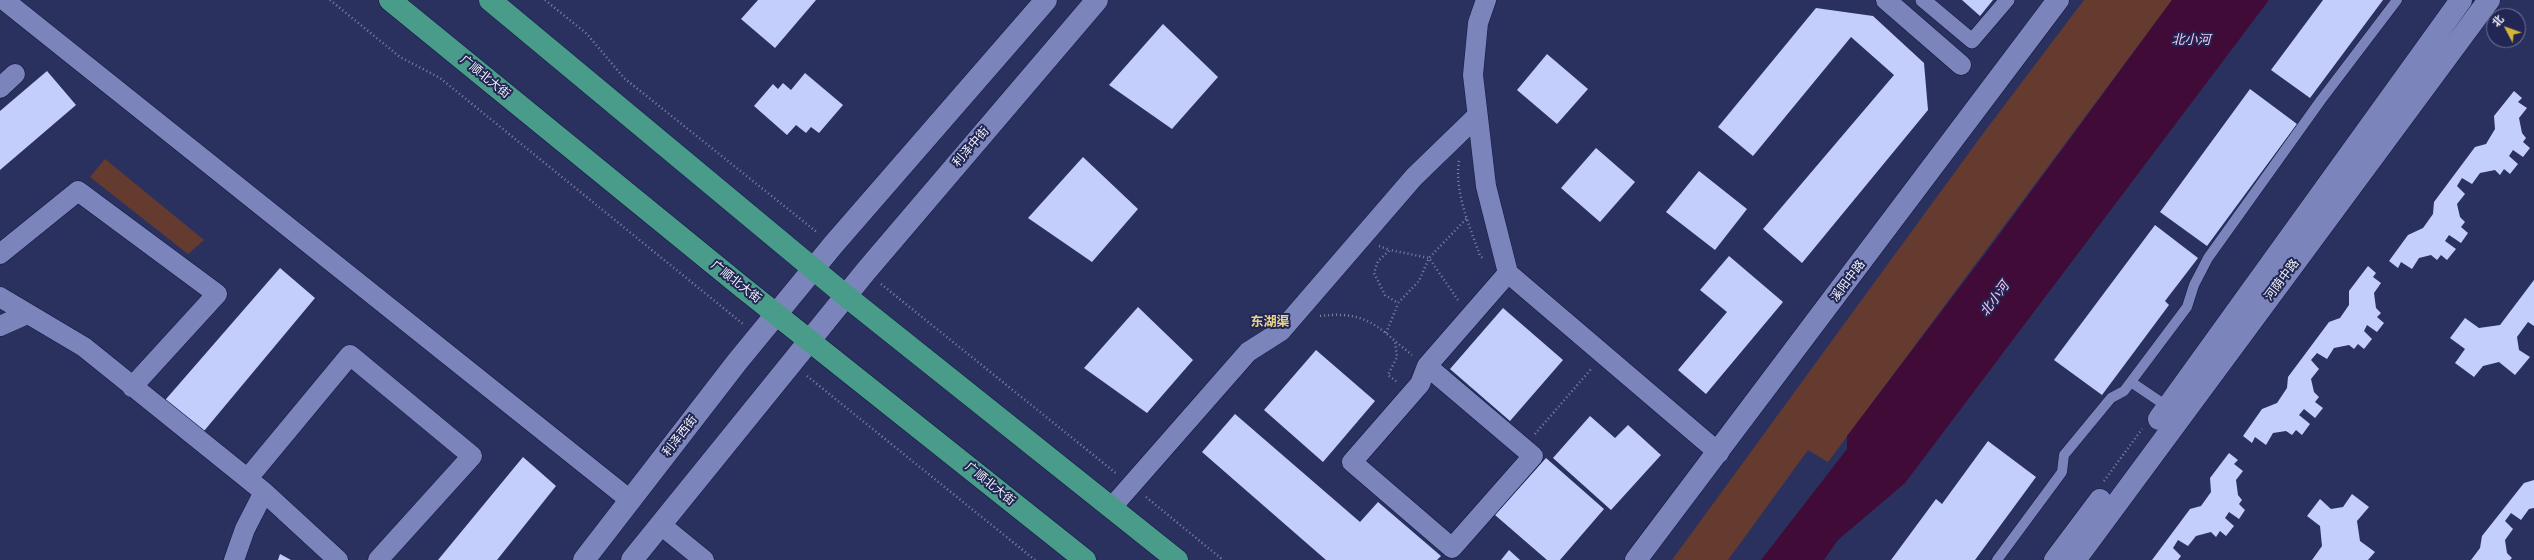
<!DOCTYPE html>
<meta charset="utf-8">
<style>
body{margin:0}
#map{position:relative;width:2534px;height:560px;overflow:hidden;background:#2b315f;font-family:"IBM Plex Sans","Noto Sans SC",sans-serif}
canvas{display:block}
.north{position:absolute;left:2486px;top:8px;width:40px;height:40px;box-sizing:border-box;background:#212654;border:1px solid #757896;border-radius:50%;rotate:311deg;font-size:11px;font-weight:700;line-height:16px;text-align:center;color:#f3f4fa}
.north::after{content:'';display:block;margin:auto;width:14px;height:18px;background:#d3b635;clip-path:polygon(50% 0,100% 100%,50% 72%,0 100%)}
</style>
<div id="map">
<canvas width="2534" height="560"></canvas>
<div class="north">北</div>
</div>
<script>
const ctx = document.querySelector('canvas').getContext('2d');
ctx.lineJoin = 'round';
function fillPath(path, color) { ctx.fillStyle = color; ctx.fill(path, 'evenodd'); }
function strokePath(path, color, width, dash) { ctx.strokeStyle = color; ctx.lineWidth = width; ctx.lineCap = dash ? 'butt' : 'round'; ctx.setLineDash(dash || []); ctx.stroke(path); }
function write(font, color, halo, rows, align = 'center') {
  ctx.font = font + ' "IBM Plex Sans","Noto Sans SC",sans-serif'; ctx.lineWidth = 4; ctx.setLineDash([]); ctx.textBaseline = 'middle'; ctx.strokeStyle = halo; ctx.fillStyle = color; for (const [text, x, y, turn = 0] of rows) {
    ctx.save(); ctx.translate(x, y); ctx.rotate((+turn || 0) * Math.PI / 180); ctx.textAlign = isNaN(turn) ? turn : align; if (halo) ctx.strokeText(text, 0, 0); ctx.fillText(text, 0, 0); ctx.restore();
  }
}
fillPath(new Path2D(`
 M 2084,0 L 2172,0 L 1828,462 L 1808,450 L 1728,560 L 1672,560 L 1982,135 Z
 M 105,159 L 204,240 L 188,254 L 90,177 Z`), '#653b2f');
fillPath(new Path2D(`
 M 2172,0 L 2269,0 L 1905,483 L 1838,540 L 1824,560 L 1761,560 L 1847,449 L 1847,436 L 1988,250 Z`), '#400b37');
fillPath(new Path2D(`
 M 758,0 L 816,0 L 775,48 L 741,19 Z
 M 1962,0 L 1993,0 L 1980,16 Z
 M 2323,0 L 2383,0 L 2310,98 L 2271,70 Z
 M 1816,8 L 1873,16 L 1924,63 L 1928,110 L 1802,263 L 1763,229 L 1894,75 L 1851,37 L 1753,156 L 1718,127 Z
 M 1163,24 L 1218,77 L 1172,129 L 1109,85 Z
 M 1547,54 L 1588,89 L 1557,124 L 1517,90 Z
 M 47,71 L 76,105 L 0,170 L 0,111 Z
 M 805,73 L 843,105 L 819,133 L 811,127 L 806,133 L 796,125 L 787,135 L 754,106 L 773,84 L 778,89 L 783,83 L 791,90 Z
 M 2250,89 L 2297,124 L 2207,246 L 2160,212 Z
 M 2514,91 L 2522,98 L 2518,102 L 2527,108 L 2519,118 L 2522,133 L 2526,138 L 2523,142 L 2530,148 L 2523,157 L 2513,150 L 2509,156 L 2518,164 L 2510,174 L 2504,169 L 2500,175 L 2495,170 L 2480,173 L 2472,184 L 2462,178 L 2457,186 L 2465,194 L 2457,204 L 2460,217 L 2465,222 L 2461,227 L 2468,233 L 2461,243 L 2449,235 L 2445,241 L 2456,249 L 2447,260 L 2441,255 L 2437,260 L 2431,255 L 2419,258 L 2412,269 L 2401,262 L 2398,268 L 2389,261 L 2408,235 L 2423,228 L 2433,214 L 2434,202 L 2475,147 L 2486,144 L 2495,129 L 2494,116 Z
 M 1596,148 L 1635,182 L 1600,222 L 1561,188 Z
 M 1083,157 L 1138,209 L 1092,262 L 1028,218 Z
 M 1699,171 L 1747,209 L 1715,250 L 1666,212 Z
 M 2155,225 L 2198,258 L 2165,301 L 2169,305 L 2102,395 L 2054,360 Z
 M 1729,256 L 1783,302 L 1706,394 L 1678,370 L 1727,312 L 1700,290 Z
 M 2368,266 L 2376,273 L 2373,277 L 2381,283 L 2374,293 L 2376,308 L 2381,313 L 2377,317 L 2384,323 L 2377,332 L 2367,325 L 2364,331 L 2372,339 L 2364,349 L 2358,344 L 2354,349 L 2349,345 L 2334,348 L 2327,359 L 2317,353 L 2311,360 L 2319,369 L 2311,379 L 2314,392 L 2319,397 L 2315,402 L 2323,408 L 2315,418 L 2304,409 L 2299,415 L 2310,424 L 2302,435 L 2296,430 L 2292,435 L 2286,431 L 2273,433 L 2266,445 L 2255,437 L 2252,443 L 2243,436 L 2262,409 L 2277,403 L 2287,388 L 2288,377 L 2329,322 L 2340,318 L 2349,305 L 2349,291 Z
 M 280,268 L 315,298 L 199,437 L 160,406 Z
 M 2534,280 L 2534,326 L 2528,322 L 2517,337 L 2519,350 L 2530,357 L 2515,375 L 2499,362 L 2483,366 L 2474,377 L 2455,363 L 2465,349 L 2450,338 L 2465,318 L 2479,328 L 2500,325 Z
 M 1138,307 L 1193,360 L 1147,413 L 1084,368 Z
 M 1503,308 L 1563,360 L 1510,421 L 1450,369 Z
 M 1316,350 L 1375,401 L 1323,462 L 1264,410 Z
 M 1235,414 L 1360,522 L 1378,502 L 1441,556 L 1437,560 L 1326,560 L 1202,452 Z
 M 1590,416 L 1615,438 L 1628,425 L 1661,455 L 1611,510 L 1553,458 Z
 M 1988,441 L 2036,477 L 1975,560 L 1891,560 L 1936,499 L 1942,504 Z
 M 2229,453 L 2238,460 L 2234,464 L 2243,471 L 2236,480 L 2238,495 L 2242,500 L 2239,504 L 2245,510 L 2239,519 L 2229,512 L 2225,518 L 2234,526 L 2226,536 L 2220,531 L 2216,537 L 2211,532 L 2196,536 L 2188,546 L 2178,540 L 2173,548 L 2181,556 L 2178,560 L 2152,560 L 2190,509 L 2201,506 L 2211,492 L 2210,478 Z
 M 523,457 L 556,486 L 497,560 L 438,560 Z
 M 1546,458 L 1604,509 L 1560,560 L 1547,560 L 1495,515 Z
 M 2534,480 L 2534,508 L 2529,509 L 2521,520 L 2511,513 L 2505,521 L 2513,529 L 2505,540 L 2507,553 L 2512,558 L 2510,560 L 2471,560 L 2480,548 L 2482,536 L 2524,483 Z
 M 2352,494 L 2369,507 L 2357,521 L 2360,541 L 2375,552 L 2368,560 L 2312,560 L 2322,546 L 2320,526 L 2307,516 L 2320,499 L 2331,509 L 2343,507 Z
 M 1509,550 L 1520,560 L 1501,560 Z
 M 280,554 L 291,560 L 278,560 Z`), '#c4cefc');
const service = new Path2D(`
 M 2131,382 L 2168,407
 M 1997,560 L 2062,472 L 2064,455 L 2111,398 L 2124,391 L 2187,307 L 2194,285 L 2208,258 L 2321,100 L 2397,0`);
const pedestrian = new Path2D(`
 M 1923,0 L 1972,41 L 2007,0`);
const minor = new Path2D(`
 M 4,0 L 630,500
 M 1486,0 L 1478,23 L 1473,75 L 1486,186 L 1508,273 L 1719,453
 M 1886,0 L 1961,65
 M 0,88 L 15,74
 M 0,254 L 78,191 L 217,294 L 132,387
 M 0,297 L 84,347 L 264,492 L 338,560
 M 0,326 L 27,314
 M 1427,366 L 1533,456 L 1452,548 L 1352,462 L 1420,384 L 1427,366 L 1508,273
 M 248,478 L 350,355 L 472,456 L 378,560
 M 1112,507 L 1248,352 L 1281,331 L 1414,177 L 1477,116
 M 661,525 L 704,560
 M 234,560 L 245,529 L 264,492`);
const tertiary = new Path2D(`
 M 2159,419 L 2461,0
 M 584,560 L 737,362 L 833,245 L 1046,0
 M 632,560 L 866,271 L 1097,0
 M 1636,560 L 2058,0
 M 2055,560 L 2100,500
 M 2075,560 L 2489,0`);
const primary = new Path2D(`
 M 390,0 L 742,287 L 1085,560
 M 490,0 L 846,296 L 1177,560`);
strokePath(service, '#141743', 11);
strokePath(pedestrian, '#141743', 16);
strokePath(minor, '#141743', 21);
strokePath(tertiary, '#141743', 23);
strokePath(primary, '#141743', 23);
strokePath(new Path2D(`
 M 330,0 L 400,57 L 440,78 L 743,324
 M 545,0 L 587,34 L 624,78 L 818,233
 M 1459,161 C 1454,192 1470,227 1480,256 L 1483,258
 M 1379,246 L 1390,250
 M 881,284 L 1117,474
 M 1458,300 L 1429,258 L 1390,250 L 1378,261 L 1374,273 L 1385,295 L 1398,303 L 1419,281 L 1429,258 L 1467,218
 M 1320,316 C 1353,312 1370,318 1395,341 L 1397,357 L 1388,375 L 1397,382
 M 1386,333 L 1398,304
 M 1396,342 L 1412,355
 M 807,376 L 1035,560
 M 1535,434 L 1592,368
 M 2104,481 L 2142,429
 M 1146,497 L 1223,560`), '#8084a1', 2.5, [1, 3]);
strokePath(service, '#7b85bb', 10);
strokePath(pedestrian, '#7b85bb', 15);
strokePath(minor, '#7b85bb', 20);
strokePath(tertiary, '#7b85bb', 22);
strokePath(primary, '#499c8a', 22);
write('12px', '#f3f4fa', '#212654', [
 ["广顺北大街",485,77,39],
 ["利泽中街",971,147,-49],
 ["河荫中路",2282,280,-53],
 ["溪阳中路",1848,281,-53],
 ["广顺北大街",736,282,38],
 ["利泽西街",680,436,-52],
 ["广顺北大街",990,484,39]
]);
write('italic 13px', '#fcc8ef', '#212654', [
 ["北小河",2191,40],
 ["北小河",1995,299,-54]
]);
write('bold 13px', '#e8d486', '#212654', [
 ["东湖渠",1270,322]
]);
</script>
